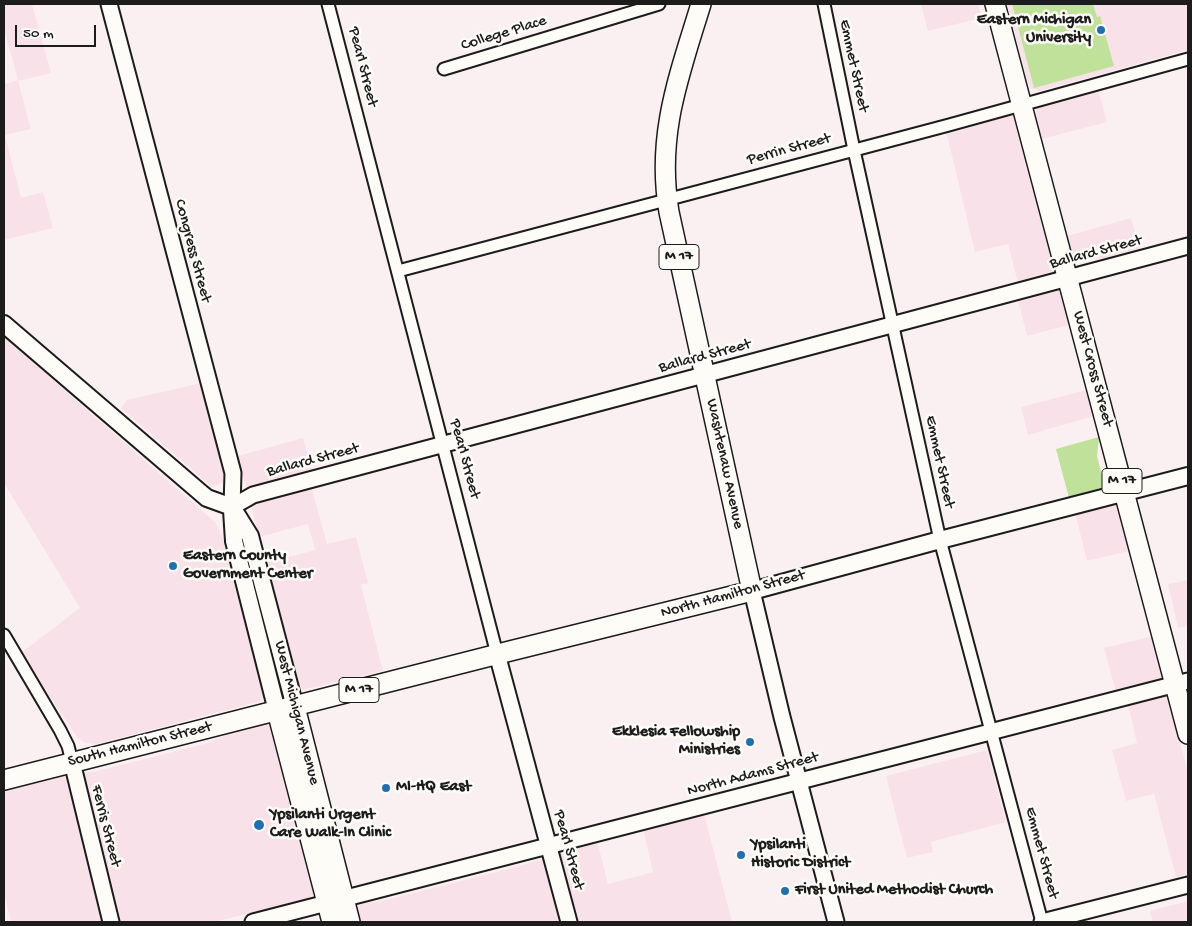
<!DOCTYPE html>
<style>
body{margin:0}
#map{position:relative;width:1192px;height:926px;overflow:hidden;background:#fbf0f1;font-family:"Gochi Hand",sans-serif}
canvas{display:block}
.frame{position:absolute;inset:0;border:5px solid #1c1c1c;pointer-events:none}
.scale{position:absolute;left:15px;top:25px;width:81px;height:22px;box-sizing:border-box;border:2px solid #1c1c1c;border-top:0;padding-left:6px;font-size:15px;line-height:18px;white-space:nowrap;color:#1c1c1c;-webkit-text-stroke:4px #fdfcf7;paint-order:stroke}
</style>
<div id="map">
<canvas width="1192" height="926"></canvas>
<div class="frame"></div>
<div class="scale">50 m</div>
</div>
<script>
const ctx = document.querySelector('canvas').getContext('2d');
ctx.lineJoin = 'round';
function fillPath(path, color) { ctx.fillStyle = color; ctx.fill(path, 'evenodd'); }
function strokePath(path, color, width, dash) { ctx.strokeStyle = color; ctx.lineWidth = width; ctx.lineCap = dash ? 'butt' : 'round'; ctx.setLineDash(dash || []); ctx.stroke(path); }
function write(font, color, halo, rows, align = 'center') {
  ctx.font = font + ' "Gochi Hand",sans-serif'; ctx.lineWidth = 5; ctx.setLineDash([]); ctx.textBaseline = 'middle'; ctx.strokeStyle = halo; ctx.fillStyle = color; for (const [text, x, y, turn = 0] of rows) {
    ctx.save(); ctx.translate(x, y); ctx.rotate((+turn || 0) * Math.PI / 180); ctx.textAlign = isNaN(turn) ? turn : align; if (halo) ctx.strokeText(text, 0, 0); ctx.fillText(text, 0, 0); ctx.restore();
  }
}
fillPath(new Path2D(`
 M 4,4 L 32,4 L 51,73 L 18,81 L 31,129 L 5,135 L 21,198 L 43,192 L 53,228 L 4,240 L 4,84 L 18,80 L 4,29 Z
 M 921,4 L 978,4 L 982,18 L 928,31 Z
 M 1007,4 L 1188,4 L 1188,50 L 1039,91 L 1029,87 Z
 M 1098,90 L 1107,122 L 1042,139 L 1035,113 L 1036,108 L 1039,106 Z
 M 1016,112 L 1021,126 L 1018,130 L 1069,325 L 1027,336 L 1018,300 L 1018,283 L 1008,244 L 975,252 L 946,131 L 953,133 Z
 M 1131,218 L 1140,251 L 1102,260 L 1073,256 L 1067,236 Z
 M 4,337 L 216,523 L 223,539 L 262,690 L 263,697 L 261,701 L 97,744 L 85,743 L 78,738 L 40,683 L 22,652 L 80,608 L 4,483 Z
 M 201,383 L 225,473 L 222,483 L 215,486 L 210,485 L 205,481 L 121,408 L 127,400 Z
 M 1087,390 L 1094,416 L 1028,435 L 1021,407 Z
 M 303,438 L 312,470 L 307,471 L 327,544 L 356,537 L 368,583 L 361,585 L 383,671 L 303,690 L 298,685 L 266,563 L 315,550 L 308,524 L 259,537 L 238,456 Z
 M 1116,502 L 1129,551 L 1087,561 L 1075,512 Z
 M 1188,580 L 1188,626 L 1178,628 L 1168,584 Z
 M 1153,636 L 1188,773 L 1188,874 L 1176,877 L 1154,794 L 1126,801 L 1112,750 L 1137,743 L 1128,705 L 1120,707 L 1104,648 Z
 M 270,720 L 314,889 L 313,895 L 306,899 L 214,922 L 11,922 L 4,892 L 4,790 L 60,775 L 93,772 L 208,743 L 246,726 Z
 M 987,750 L 1006,822 L 931,842 L 933,852 L 907,858 L 886,776 Z
 M 704,814 L 732,922 L 357,922 L 356,909 L 360,905 L 364,903 L 378,902 L 527,864 L 567,849 L 597,841 L 608,884 L 653,872 L 643,829 Z
 M 1188,901 L 1188,922 L 1153,922 L 1150,911 Z`), '#f9e1ea');
fillPath(new Path2D(`
 M 1012,4 L 1093,4 L 1097,17 L 1100,16 L 1114,66 L 1034,88 Z
 M 1099,437 L 1097,456 L 1106,492 L 1093,491 L 1069,498 L 1056,449 Z`), '#c0e19a');
const minor = new Path2D(`
 M 328,4 L 497,654
 M 824,4 L 854,150 L 940,540 L 1042,922
 M 444,69 L 659,4
 M 398,271 L 949,125 L 1188,59
 M 4,635 L 60,730 L 68,746 L 72,762`);
const tertiary = new Path2D(`
 M 109,4 L 233,473 L 232,507
 M 232,507 L 253,495 L 1188,246
 M 752,591 L 782,717 L 836,922
 M 497,654 L 569,922
 M 72,762 L 111,922
 M 253,922 L 1188,681
 M 1042,922 L 1188,885`);
const secondary = new Path2D(`
 M 4,324 L 201,493 L 207,498 L 232,507 L 250,536 L 295,707
 M 232,510 L 234,541 L 277,711
 M 752,591 L 940,540 L 1188,476`);
const primary = new Path2D(`
 M 995,4 L 1188,734
 M 295,707 L 350,922
 M 277,711 L 332,922
 M 4,780 L 510,651 L 752,591 L 669,212 C 656,135 679,76 701,4`);
strokePath(minor, '#1c1c1c', 15);
strokePath(tertiary, '#1c1c1c', 19);
strokePath(secondary, '#1c1c1c', 20);
strokePath(primary, '#1c1c1c', 22);
strokePath(minor, '#fdfcf7', 11);
strokePath(tertiary, '#fdfcf7', 15);
strokePath(secondary, '#fdfcf7', 16);
strokePath(primary, '#fdfcf7', 19);
for (const [x, y, r, color] of [
 [1101,30,5,"#1f6fb2"],
 [173,566,5,"#1f6fb2"],
 [750,742,5,"#1f6fb2"],
 [386,788,5,"#1f6fb2"],
 [259,825,6,"#1f6fb2"],
 [741,855,5,"#1f6fb2"],
 [785,891,5,"#1f6fb2"]
]) { const dot = new Path2D(); dot.arc(x, y, r, 0, 2 * Math.PI); ctx.fillStyle = color; ctx.fill(dot); strokePath(dot, '#fdfcf7', 2); }
for (const [x, y, w] of [
 [679,257,40],
 [1122,481,40],
 [359,690,40]
]) { const box = new Path2D(); box.roundRect(x - w / 2, y - 12.5, w, 25, 4); ctx.fillStyle = '#fdfcf7'; ctx.fill(box); strokePath(box, '#1c1c1c', 1); }
write('bold 15px', '#1c1c1c', null, [
 ["M 17",679,257],
 ["M 17",1122,481],
 ["M 17",359,690]
]);
write('bold 16px', '#1c1c1c', '#fdfcf7', [
 ["Eastern Michigan",1091,21,"right"],
 ["University",1091,39,"right"],
 ["Eastern County",183,557],
 ["Government Center",183,575],
 ["Ekklesia Fellowship",740,733,"right"],
 ["Ministries",740,751,"right"],
 ["MI-HQ East",396,788],
 ["Ypsilanti Urgent",270,816],
 ["Care Walk-In Clinic",270,834],
 ["Ypsilanti",751,846],
 ["Historic District",751,864],
 ["First United Methodist Church",795,891]
], 'left');
write('16px', '#1c1c1c', '#fdfcf7', [
 ["College Place",504,34,-17],
 ["Emmet Street",853,66,78],
 ["Pearl Street",362,67,76],
 ["Perrin Street",789,150,-15],
 ["Congress Street",192,251,75],
 ["Ballard Street",1096,253,-15],
 ["Ballard Street",705,357,-15],
 ["West Cross Street",1092,369,75],
 ["Pearl Street",464,459,75],
 ["Ballard Street",313,461,-15],
 ["Emmet Street",939,462,78],
 ["Washtenaw Avenue",724,464,78],
 ["North Hamilton Street",733,595,-15],
 ["West Michigan Avenue",296,713,76],
 ["South Hamilton Street",140,745,-14],
 ["North Adams Street",753,775,-15],
 ["Ferris Street",105,826,76],
 ["Pearl Street",568,850,75],
 ["Emmet Street",1041,853,75]
]);
</script>
